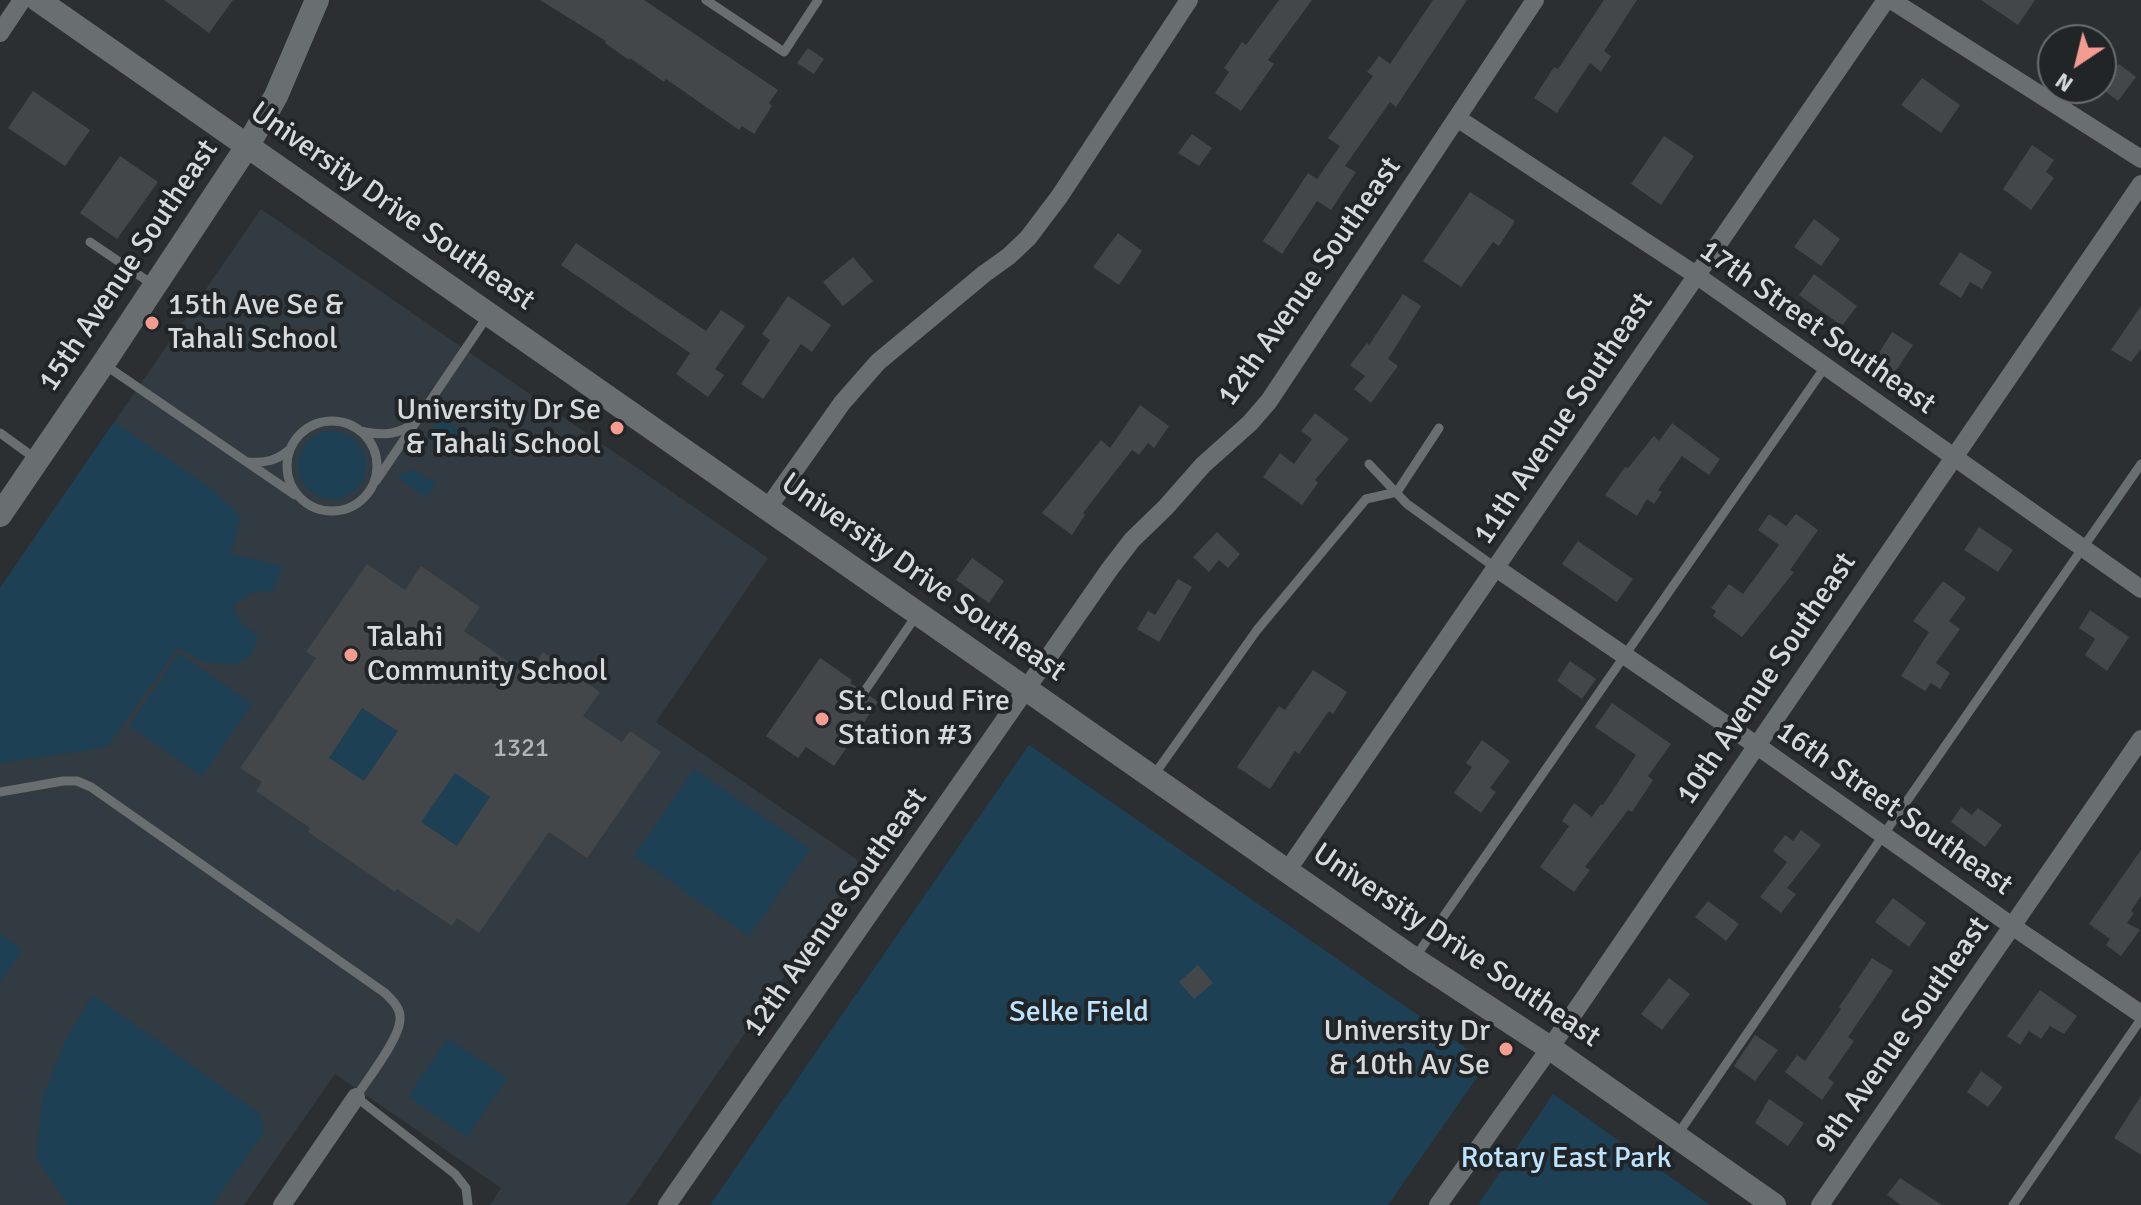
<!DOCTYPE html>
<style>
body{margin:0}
#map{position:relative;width:2141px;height:1205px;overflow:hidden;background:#2b2f32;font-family:Signika,sans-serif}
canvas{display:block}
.north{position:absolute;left:2037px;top:24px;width:80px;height:80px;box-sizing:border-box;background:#212528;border:2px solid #6a6d70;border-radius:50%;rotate:215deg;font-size:22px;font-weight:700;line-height:32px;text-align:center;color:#d7dadc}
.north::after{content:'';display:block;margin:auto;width:28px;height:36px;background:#f59c91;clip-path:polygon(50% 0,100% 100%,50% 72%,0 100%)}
</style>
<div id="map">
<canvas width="2141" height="1205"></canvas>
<div class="north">N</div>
</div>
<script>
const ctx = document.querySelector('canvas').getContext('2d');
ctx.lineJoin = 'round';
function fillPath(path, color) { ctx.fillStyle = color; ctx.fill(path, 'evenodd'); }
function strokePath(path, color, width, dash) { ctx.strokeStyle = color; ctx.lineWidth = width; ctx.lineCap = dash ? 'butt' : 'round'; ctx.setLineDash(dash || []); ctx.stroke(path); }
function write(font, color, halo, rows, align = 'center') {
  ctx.font = font + ' Signika,sans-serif'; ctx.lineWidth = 8; ctx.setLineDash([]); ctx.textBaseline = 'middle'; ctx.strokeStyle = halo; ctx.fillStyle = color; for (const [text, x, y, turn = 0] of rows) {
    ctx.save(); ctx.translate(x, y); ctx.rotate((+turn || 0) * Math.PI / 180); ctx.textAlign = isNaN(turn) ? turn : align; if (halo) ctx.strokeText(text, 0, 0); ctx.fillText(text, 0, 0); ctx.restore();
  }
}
fillPath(new Path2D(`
 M 261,209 L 768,558 L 656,722 L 862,863 L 627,1205 L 490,1205 L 501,1188 L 335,1074 L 244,1205 L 0,1205 L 0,588 Z`), '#313b41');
fillPath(new Path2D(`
 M 440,418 L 458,429 L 460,432 L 444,457 L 441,458 C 429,448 429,430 440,418 Z
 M 114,422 L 212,489 L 241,517 L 231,554 L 283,566 L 272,592 L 256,591 L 234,604 L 237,618 L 258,637 L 251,655 L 235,665 L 204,662 L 178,648 L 107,747 L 0,763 L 0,588 Z
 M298 465a34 34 0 1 1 68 0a34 34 0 1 1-68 0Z
 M 414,470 L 434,482 L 435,485 L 426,497 L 398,478 L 405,473 Z
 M 179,653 L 252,704 L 202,776 L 129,726 Z
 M 362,708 L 400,733 L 367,783 L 329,758 Z
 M 1029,745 L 1487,1063 L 1388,1205 L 710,1205 Z
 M 694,769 L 810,849 L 749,936 L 634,856 Z
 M 452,771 L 490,797 L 457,846 L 419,821 C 433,805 444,790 452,771 Z
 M 0,934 L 22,950 L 0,982 Z
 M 93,995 L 260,1114 L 264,1132 L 212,1205 L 68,1205 L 36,1158 L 43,1096 L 66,1039 Z
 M 448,1038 L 507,1078 L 467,1137 L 408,1096 Z
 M 1553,1094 L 1710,1205 L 1478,1205 Z`), '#1d4055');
fillPath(new Path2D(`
 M 164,0 L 233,0 L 209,33 Z
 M 540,0 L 644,0 L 778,90 L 769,103 L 772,106 L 754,134 L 742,126 L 739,130 L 666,79 L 664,82 L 630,58 L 629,60 L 605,43 L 606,41 Z
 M 1279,0 L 1312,0 L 1268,60 L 1274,64 L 1241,111 L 1215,93 L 1229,72 L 1224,68 L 1242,42 L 1246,45 Z
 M 1433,0 L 1467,0 L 1396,107 L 1390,102 L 1345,166 L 1356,172 L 1331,210 L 1317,201 L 1282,254 L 1263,241 L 1308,173 L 1317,179 L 1340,146 L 1328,138 L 1373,76 L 1367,72 L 1379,56 L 1390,64 Z
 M 1604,0 L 1637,0 L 1604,51 L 1611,56 L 1601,72 L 1590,63 L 1557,113 L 1534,98 L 1554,67 L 1558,69 Z
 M 1981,0 L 2035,0 L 2018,25 Z
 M 808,48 L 824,59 L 814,74 L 797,63 Z
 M 2101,55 L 2116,67 L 2119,64 L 2136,77 L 2118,101 L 2101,88 Z
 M 1922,78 L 1960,105 L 1941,133 L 1901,105 Z
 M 33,91 L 90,130 L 65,166 L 8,128 Z
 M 1192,134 L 1212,148 L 1199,166 L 1178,153 Z
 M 1664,136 L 1694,156 L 1661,205 L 1631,184 Z
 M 2032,145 L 2054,160 L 2046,172 L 2054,178 L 2031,210 L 2003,189 Z
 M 120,156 L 158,182 L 117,239 L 80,213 Z
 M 1470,192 L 1515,221 L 1499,246 L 1493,242 L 1461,287 L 1423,261 Z
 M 1814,219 L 1840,239 L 1821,266 L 1794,247 Z
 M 1118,233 L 1142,251 L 1119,285 L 1093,267 Z
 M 576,243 L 706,331 L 721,310 L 745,326 L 715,369 L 724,375 L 708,397 L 676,374 L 690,353 L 561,265 Z
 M 1960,252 L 1992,272 L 1982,289 L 1970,282 L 1961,298 L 1939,284 Z
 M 853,257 L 873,281 L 843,306 L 823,282 Z
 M 1814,274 L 1857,306 L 1842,326 L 1799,295 Z
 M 1403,294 L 1421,306 L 1388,359 L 1398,366 L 1371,403 L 1354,389 L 1365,376 L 1350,365 L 1367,343 L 1369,345 Z
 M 788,296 L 831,325 L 812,352 L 801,344 L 763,399 L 741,384 L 770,340 L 762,334 Z
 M 2141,306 L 2141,349 L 2131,362 L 2111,350 Z
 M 1892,332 L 1913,345 L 1891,378 L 1871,366 Z
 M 1140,405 L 1169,426 L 1154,448 L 1148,443 L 1139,455 L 1132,450 L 1083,513 L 1085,515 L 1072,535 L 1042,513 L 1101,440 L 1110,448 Z
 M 1315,413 L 1349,439 L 1315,480 L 1318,483 L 1302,505 L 1263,477 L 1280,453 L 1294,464 L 1312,439 L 1301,431 Z
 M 1672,423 L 1720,459 L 1709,475 L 1682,456 L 1658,490 L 1662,492 L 1654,504 L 1647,499 L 1637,516 L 1605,495 L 1625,467 L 1628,468 L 1654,436 L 1659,441 Z
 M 1769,514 L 1786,526 L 1796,514 L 1818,530 L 1790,570 L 1794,572 L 1742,637 L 1713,616 L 1716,611 L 1711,608 L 1729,584 L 1743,594 L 1779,545 L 1758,530 Z
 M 1979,527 L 2013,550 L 1998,572 L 1964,550 Z
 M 1217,532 L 1240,554 L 1228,568 L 1219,560 L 1209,572 L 1193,557 Z
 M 1578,541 L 1633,579 L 1617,602 L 1562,564 Z
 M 972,558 L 1004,581 L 989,603 L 956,580 Z
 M 367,564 L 405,590 L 421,566 L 480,607 L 464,631 L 528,675 L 543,652 L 600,692 L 583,716 L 622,742 L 630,731 L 661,752 L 587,858 L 549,832 L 479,933 L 457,918 L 452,926 L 397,889 L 395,892 L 308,832 L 310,828 L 256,791 L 262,782 L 240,768 L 316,658 L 306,652 ZM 362,708 L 398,731 L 364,781 L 329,758 ZM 455,773 L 490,797 L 457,846 L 421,822 Z
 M 1178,579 L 1192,587 L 1159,642 L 1137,629 L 1148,611 L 1155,615 Z
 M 1943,581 L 1966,598 L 1949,621 L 1960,629 L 1936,663 L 1950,673 L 1940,689 L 1931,683 L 1925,691 L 1901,676 L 1929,632 L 1913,621 Z
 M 2090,610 L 2129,637 L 2107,671 L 2085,655 L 2095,639 L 2079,628 Z
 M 820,658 L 852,680 L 850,683 L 858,688 L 857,692 L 859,698 L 864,699 L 870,696 L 878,702 L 834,766 L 806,747 L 798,758 L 766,736 Z
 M 1570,661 L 1596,679 L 1582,699 L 1557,681 Z
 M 1313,670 L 1347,692 L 1333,714 L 1329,711 L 1299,754 L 1295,751 L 1270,789 L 1237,767 L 1279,706 L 1285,710 Z
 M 1612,703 L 1671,744 L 1648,776 L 1653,780 L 1632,812 L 1628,810 L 1585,867 L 1590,870 L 1574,892 L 1540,867 L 1569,826 L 1562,821 L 1574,803 L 1592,817 L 1601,804 L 1603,805 L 1636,755 L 1595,727 Z
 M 1482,740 L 1510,761 L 1490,788 L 1496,792 L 1481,813 L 1454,793 L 1472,767 L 1466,763 Z
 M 1961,807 L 1972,815 L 1978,808 L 2002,825 L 1985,847 L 1951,822 Z
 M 1801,830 L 1821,845 L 1787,888 L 1796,894 L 1781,913 L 1760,897 L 1787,862 L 1773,851 L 1785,835 L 1793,841 Z
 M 2141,850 L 2141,896 L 2131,911 L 2134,913 L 2127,923 L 2140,930 L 2121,956 L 2106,945 L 2110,939 L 2089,924 Z
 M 1893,898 L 1926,923 L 1909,947 L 1875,922 Z
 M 1708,901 L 1739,924 L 1726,941 L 1695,917 Z
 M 1872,958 L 1893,971 L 1848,1037 L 1854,1041 L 1828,1078 L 1834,1083 L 1822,1100 L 1785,1072 L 1797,1055 L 1805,1061 L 1841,1009 L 1839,1007 Z
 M 1198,965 L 1213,983 L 1194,999 L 1179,982 Z
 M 1669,978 L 1690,994 L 1662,1030 L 1641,1014 Z
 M 2040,990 L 2077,1016 L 2064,1034 L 2050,1026 L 2041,1039 L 2029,1031 L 2020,1045 L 2007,1036 Z
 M 1755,1035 L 1778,1050 L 1755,1081 L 1734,1066 Z
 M 1981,1071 L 2003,1087 L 1988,1107 L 1967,1092 Z
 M 2141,1096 L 2141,1155 L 2114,1138 Z
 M 1769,1099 L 1804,1123 L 1788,1146 L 1755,1123 Z
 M 1900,1178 L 1942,1205 L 1901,1205 L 1887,1195 Z`), '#43474a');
strokePath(new Path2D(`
 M 706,0 L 784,52 L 818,0
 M 90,242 L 152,284
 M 105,365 L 295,495
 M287 466a45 45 0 1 1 90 0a45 45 0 1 1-90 0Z
 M 360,431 C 379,435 393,436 410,426
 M 0,433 L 36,459
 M 248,462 C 265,463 276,461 289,450
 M 1369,464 L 1407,504 L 1496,568
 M 376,481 L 489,314
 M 864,692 L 916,616
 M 1154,775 L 1257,630 L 1366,499 L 1397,492 L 1439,428
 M 0,792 L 63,781 L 77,781 L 91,787 L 385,993 C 392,1000 401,1008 400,1019 C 400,1038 367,1080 356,1097 L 455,1174 L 466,1188 L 468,1205
 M 1414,959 L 1825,367
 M 1678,1134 L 1884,834 L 2141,464
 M 2013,1205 L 2141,1019`), '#696e71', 9);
strokePath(new Path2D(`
 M 1891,0 L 2141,159
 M 0,33 L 22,0
 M 1457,118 L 1696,275 L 2141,589
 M 767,509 L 842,403 L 878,362 L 984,274 L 1009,256 L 1028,238 L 1059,197 L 1189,0
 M 1496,568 L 1756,745 L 2012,926 L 2141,1014
 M 1287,871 L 1886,0
 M 282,1205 L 356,1097
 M 667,1205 L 1109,570 L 1132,540 L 1166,507 L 1203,465 L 1250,423 L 1269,401 L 1535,0
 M 1438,1205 L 1550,1048 L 2141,184
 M 1820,1205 L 2141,739`), '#696e71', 18);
strokePath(new Path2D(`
 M 38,0 L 1287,871 L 1414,959 L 1550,1048 L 1774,1205
 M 0,515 L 103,364 L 248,145 L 276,96 L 317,0`), '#696e71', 24);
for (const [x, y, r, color] of [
 [152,323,8,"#f59c91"],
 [617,428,8,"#f59c91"],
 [351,655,8,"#f59c91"],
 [822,719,8,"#f59c91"],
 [1506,1049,8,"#f59c91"]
]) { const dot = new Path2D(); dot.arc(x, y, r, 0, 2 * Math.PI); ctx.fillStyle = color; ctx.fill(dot); strokePath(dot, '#212528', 3); }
write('26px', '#b2b5b8', null, [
 ["1321",521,749]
]);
write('30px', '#d7dadc', '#212528', [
 ["University Drive Southeast",392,207,35],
 ["15th Avenue Southeast",129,266,-56],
 ["12th Avenue Southeast",1310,282,-55],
 ["17th Street Southeast",1817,328,35],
 ["11th Avenue Southeast",1564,419,-56],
 ["University Drive Southeast",923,578,35],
 ["10th Avenue Southeast",1767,679,-56],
 ["16th Street Southeast",1894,809,35],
 ["12th Avenue Southeast",836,913,-55],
 ["University Drive Southeast",1456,946,34],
 ["9th Avenue Southeast",1903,1035,-55]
]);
write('30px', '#d7dadc', '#212528', [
 ["15th Ave Se &",168,306],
 ["Tahali School",168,340],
 ["University Dr Se",601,411,"right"],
 ["& Tahali School",601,445,"right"],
 ["Talahi",367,638],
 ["Community School",367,672],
 ["St. Cloud Fire",838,702],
 ["Station #3",838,736],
 ["University Dr",1490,1032,"right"],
 ["& 10th Av Se",1490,1066,"right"]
], 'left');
write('30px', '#bde4ff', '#212528', [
 ["Selke Field",1079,1013],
 ["Rotary East Park",1566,1159]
]);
</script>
